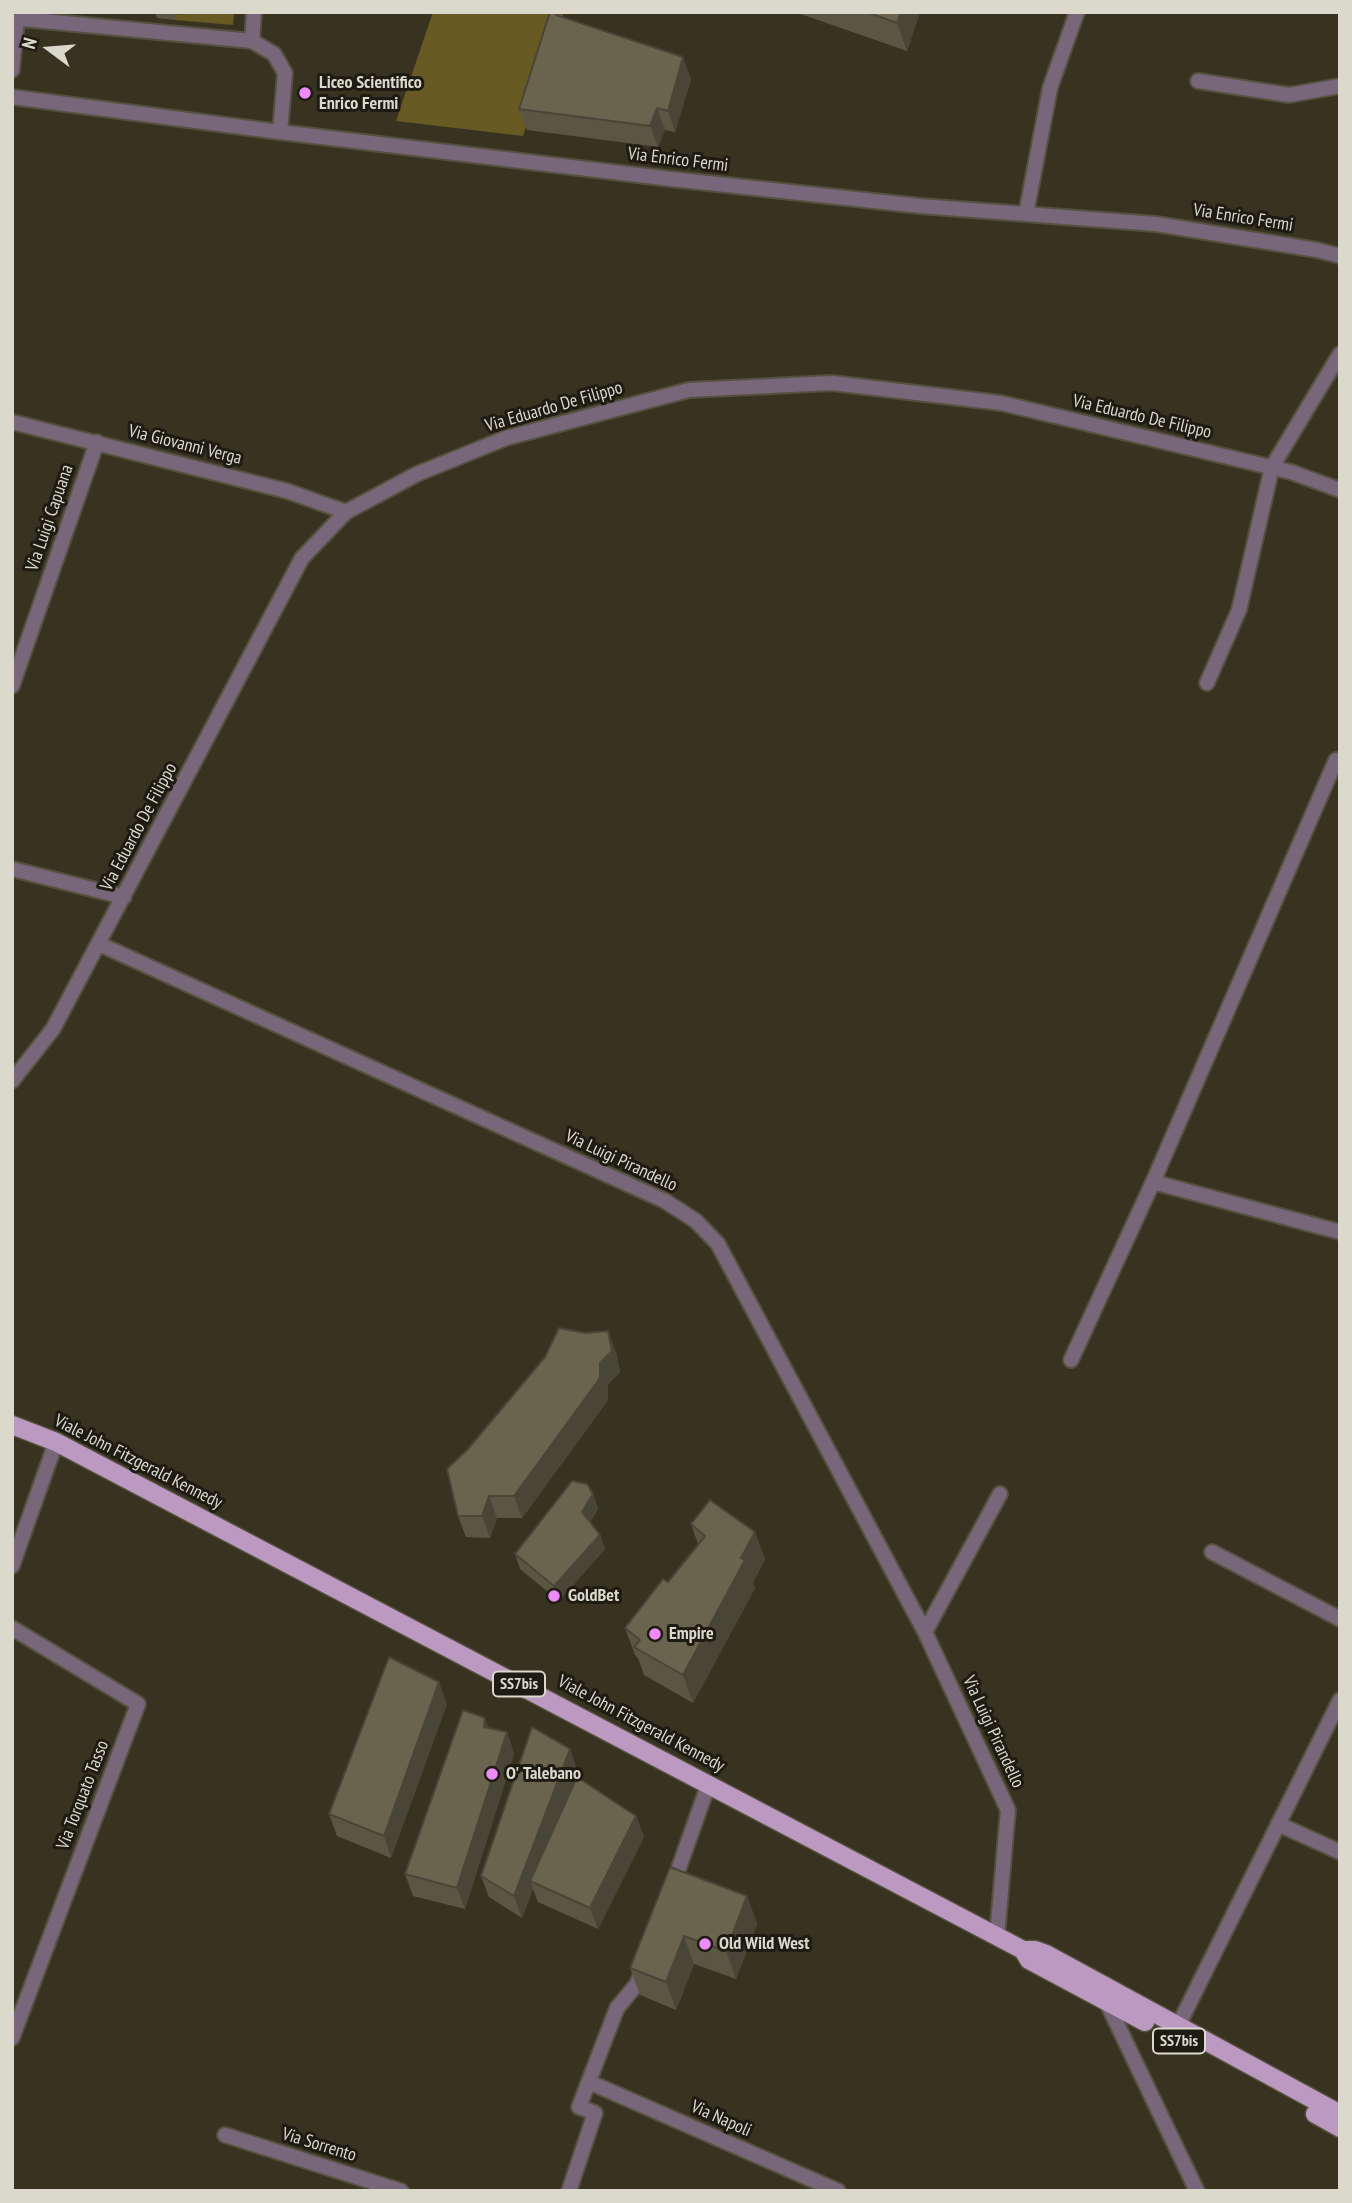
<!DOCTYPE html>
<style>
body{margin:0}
#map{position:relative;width:1352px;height:2203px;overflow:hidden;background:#383320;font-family:"PT Sans Narrow",sans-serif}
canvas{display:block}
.frame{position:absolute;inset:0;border:14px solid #dbd8cc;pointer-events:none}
.north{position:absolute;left:14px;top:14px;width:70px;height:70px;-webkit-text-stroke:5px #1d1b12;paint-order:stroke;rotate:286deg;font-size:19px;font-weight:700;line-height:28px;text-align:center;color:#dbd8cc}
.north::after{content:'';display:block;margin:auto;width:24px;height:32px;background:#dbd8cc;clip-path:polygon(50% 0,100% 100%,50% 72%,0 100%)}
</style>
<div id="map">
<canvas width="1352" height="2203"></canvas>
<div class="frame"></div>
<div class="north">N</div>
</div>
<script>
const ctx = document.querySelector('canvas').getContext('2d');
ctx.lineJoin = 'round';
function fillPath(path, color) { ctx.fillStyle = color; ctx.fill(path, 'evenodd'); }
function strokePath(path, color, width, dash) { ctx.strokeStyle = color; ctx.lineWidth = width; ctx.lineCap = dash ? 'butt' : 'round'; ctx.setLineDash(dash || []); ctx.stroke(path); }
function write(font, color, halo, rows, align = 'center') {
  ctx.font = font + ' "PT Sans Narrow",sans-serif'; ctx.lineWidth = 6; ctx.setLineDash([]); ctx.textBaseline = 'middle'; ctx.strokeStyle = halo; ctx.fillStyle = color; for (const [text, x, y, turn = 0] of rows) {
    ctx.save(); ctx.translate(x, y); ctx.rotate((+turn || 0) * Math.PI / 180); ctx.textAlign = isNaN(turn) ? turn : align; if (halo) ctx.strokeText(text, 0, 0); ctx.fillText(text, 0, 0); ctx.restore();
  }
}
fillPath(new Path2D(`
 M 185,12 L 234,12 L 233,25 L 175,20 L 175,14 L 184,15 Z
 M 433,12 L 564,12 L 523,136 L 396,121 Z`), '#685a23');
const lane = new Path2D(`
 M 12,18 L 252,41 L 274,54 L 285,73 L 280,132
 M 252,41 L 254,12
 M 12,70 L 17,19
 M 1198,81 L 1289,95 L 1340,86
 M 1026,214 L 1050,88 L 1077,12
 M 1207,683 L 1239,610
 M 672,1887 L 709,1783
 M 617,2008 L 637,1984 L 643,1969`);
const street = new Path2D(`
 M 12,97 L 280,132 L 671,179 L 920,206 L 1156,224 L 1317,250 L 1340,256
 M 12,422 L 287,491 L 346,512
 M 1239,610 L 1272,467 L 1340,354
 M 12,686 L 97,442
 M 12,869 L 124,897
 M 99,944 L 665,1201 L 696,1221 L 718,1244 L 925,1632 L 1008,1810 L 997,1936
 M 12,1081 L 53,1029 L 302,558 L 346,512 L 417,474 L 506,438 L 689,390 L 832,383 L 1001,403 L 1291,472 L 1340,490
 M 1153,1182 L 1340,1232
 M 1071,1360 L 1153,1182 L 1336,760
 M 1212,1552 L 1340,1619
 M 12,1566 L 56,1442
 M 12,1628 L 138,1704 L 12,2038
 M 925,1632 L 1000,1494
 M 1278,1824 L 1340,1852
 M 1106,2001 L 1197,2191
 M 1178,2026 L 1340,1700
 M 589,2082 L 838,2191
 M 225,2135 L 401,2191
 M 569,2191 L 595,2113 L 579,2107 L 617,2008`);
const primary = new Path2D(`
 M 12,1425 L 56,1442 L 1023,1950 L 1035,1950 L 1046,1954 L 1340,2114
 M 1023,1950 L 1029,1960 L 1145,2022
 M 1315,2114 L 1340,2128`);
strokePath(lane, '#55513f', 18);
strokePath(street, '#55513f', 18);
strokePath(primary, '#55513f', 21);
strokePath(lane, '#78677a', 14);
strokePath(street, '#78677a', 14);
strokePath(primary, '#bc99c0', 18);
fillPath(new Path2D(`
 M 101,12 L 130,12 L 130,14 Z
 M 155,12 L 185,12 L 184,15 L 175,14 L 175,20 L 157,18 Z
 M 561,12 L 563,17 L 691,79 L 675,132 L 665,130 L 658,147 L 527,130 L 519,109 Z
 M 795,12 L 920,12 L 907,51 Z
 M 616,1352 L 620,1372 L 608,1384 L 608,1400 L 522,1518 L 497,1518 L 490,1538 L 466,1537 L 458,1516 L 468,1449 L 545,1357 Z
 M 593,1494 L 598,1509 L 590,1522 L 600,1535 L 605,1549 L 559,1601 L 520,1569 L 515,1554 Z
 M 691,1524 L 755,1532 L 765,1560 L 753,1582 L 755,1588 L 693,1703 L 644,1675 L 638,1658 L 635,1655 L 625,1628 L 668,1582 L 698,1544 Z
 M 447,1704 L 391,1858 L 337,1836 L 329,1814 Z
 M 489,1728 L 507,1732 L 514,1754 L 465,1909 L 413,1896 L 405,1874 Z
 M 570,1749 L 577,1770 L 565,1804 L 636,1816 L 644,1837 L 598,1929 L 538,1902 L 533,1889 L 522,1918 L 489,1897 L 481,1876 Z
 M 747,1896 L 757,1924 L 736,1979 L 694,1964 L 676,2010 L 640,1995 L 630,1968 Z`), '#5b5644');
fillPath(new Path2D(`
 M 901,12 L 920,12 L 907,51 L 897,23 Z
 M 683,57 L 691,79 L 675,132 L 668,111 Z
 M 657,108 L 665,130 L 658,147 L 650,126 Z
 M 608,1331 L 616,1352 L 620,1372 L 608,1384 L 608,1400 L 522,1518 L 514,1496 L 600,1363 Z
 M 593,1494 L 598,1509 L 588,1526 L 582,1512 Z
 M 489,1496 L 497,1518 L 490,1538 L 482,1516 Z
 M 755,1532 L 765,1560 L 753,1582 L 755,1588 L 693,1703 L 683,1675 L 741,1558 Z
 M 600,1535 L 605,1549 L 559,1601 L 554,1586 Z
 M 439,1682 L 447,1704 L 391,1858 L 384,1836 Z
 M 485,1718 L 493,1739 L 484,1727 Z
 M 507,1732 L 514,1754 L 465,1909 L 457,1888 Z
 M 570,1749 L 577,1770 L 535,1883 L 530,1881 L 533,1889 L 522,1918 L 514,1896 Z
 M 636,1816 L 644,1837 L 598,1929 L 590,1908 Z
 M 747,1896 L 757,1924 L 736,1979 L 726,1951 Z
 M 684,1936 L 694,1964 L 676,2010 L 666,1982 Z`), '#4a4637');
const building = new Path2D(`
 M 550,12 L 557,12 L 556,15 L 683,57 L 668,111 L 657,108 L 650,126 L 519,109 Z
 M 866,12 L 901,12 L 897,23 Z
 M 559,1328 L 585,1333 L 608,1331 L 612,1351 L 600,1363 L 600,1378 L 514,1496 L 489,1496 L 482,1516 L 458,1516 L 447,1469 L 468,1449 L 545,1357 Z
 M 572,1481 L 587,1484 L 593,1494 L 582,1512 L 600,1535 L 554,1586 L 515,1554 Z
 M 710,1500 L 755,1532 L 741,1558 L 745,1560 L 683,1675 L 634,1647 L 640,1640 L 625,1628 L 663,1579 L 668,1582 L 705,1536 L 691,1524 Z
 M 389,1657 L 439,1682 L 384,1836 L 329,1814 Z
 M 463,1710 L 485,1718 L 484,1727 L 507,1732 L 457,1888 L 405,1874 Z
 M 532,1727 L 570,1749 L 514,1896 L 481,1876 Z
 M 577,1777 L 636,1816 L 590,1908 L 530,1881 Z
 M 670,1867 L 747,1896 L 726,1951 L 684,1936 L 666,1982 L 630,1968 Z`);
fillPath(building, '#6a644f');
strokePath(building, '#4a4637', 2);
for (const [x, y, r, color] of [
 [305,93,7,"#ed8cf9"],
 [554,1596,7,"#ed8cf9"],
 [655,1634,7,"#ed8cf9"],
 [492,1774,7,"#ed8cf9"],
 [705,1944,7,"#ed8cf9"]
]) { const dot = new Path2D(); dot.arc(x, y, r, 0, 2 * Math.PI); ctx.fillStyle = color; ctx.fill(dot); strokePath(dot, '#1d1b12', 2.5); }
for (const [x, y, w] of [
 [519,1684,52],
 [1179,2041,52]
]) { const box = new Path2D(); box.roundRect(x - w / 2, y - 12.5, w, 25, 5); ctx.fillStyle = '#1d1b12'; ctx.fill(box); strokePath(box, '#dbd8cc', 2); }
write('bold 16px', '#dbd8cc', null, [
 ["SS7bis",519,1684],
 ["SS7bis",1179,2041]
]);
write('bold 18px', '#dbd8cc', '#1d1b12', [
 ["Liceo Scientifico",319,83],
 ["Enrico Fermi",319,104],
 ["GoldBet",568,1596],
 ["Empire",669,1634],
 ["O' Talebano",506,1774],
 ["Old Wild West",719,1944]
], 'left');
write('18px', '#dbd8cc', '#1d1b12', [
 ["Via Enrico Fermi",678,160,7],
 ["Via Enrico Fermi",1243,218,9],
 ["Via Eduardo De Filippo",554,407,-16],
 ["Via Eduardo De Filippo",1142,417,13],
 ["Via Giovanni Verga",185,445,14],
 ["Via Luigi Capuana",50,518,-71],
 ["Via Eduardo De Filippo",139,827,-62],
 ["Via Luigi Pirandello",621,1161,25],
 ["Viale John Fitzgerald Kennedy",138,1462,27],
 ["Viale John Fitzgerald Kennedy",641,1724,28],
 ["Via Luigi Pirandello",993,1732,65],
 ["Via Torquato Tasso",83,1795,-69],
 ["Via Napoli",721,2119,24],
 ["Via Sorrento",319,2145,17]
]);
</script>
